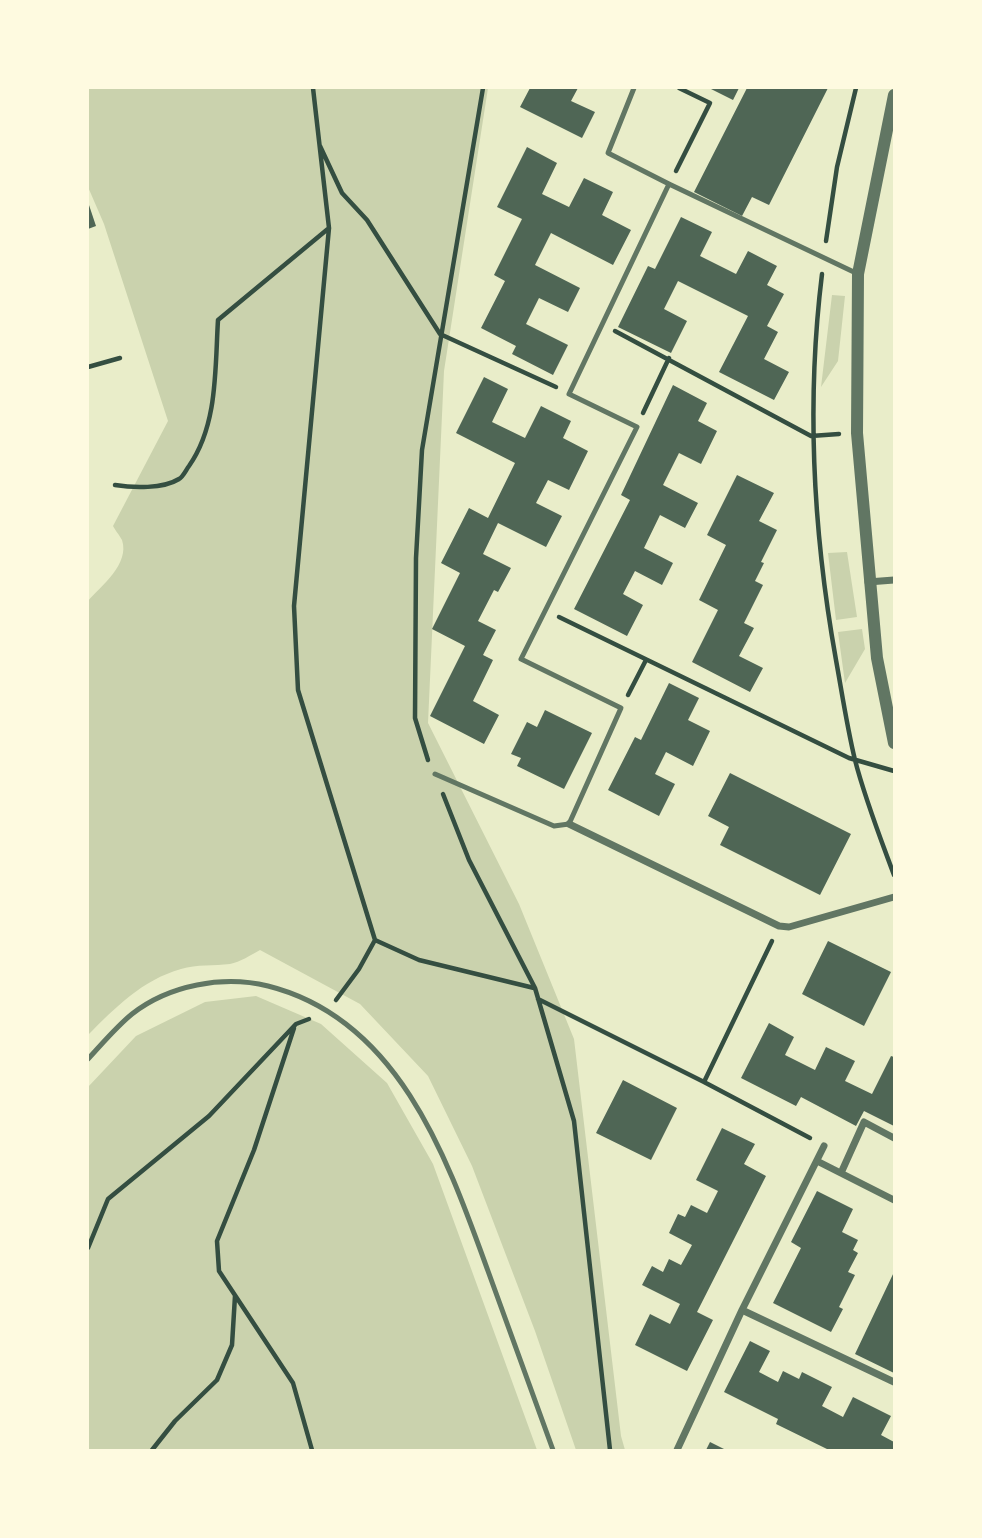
<!DOCTYPE html>
<style>
body{margin:0}
#map{position:relative;width:982px;height:1538px;overflow:hidden;background:#e9edc9;font-family:"Archivo Narrow",sans-serif}
canvas{display:block}
.frame{position:absolute;inset:0;border:89px solid #fefae0;pointer-events:none}
</style>
<div id="map">
<canvas width="982" height="1538"></canvas>
<div class="frame"></div>
</div>
<script>
const ctx = document.querySelector('canvas').getContext('2d');
ctx.lineJoin = 'round';
function fillPath(path, color) { ctx.fillStyle = color; ctx.fill(path, 'evenodd'); }
function strokePath(path, color, width, dash) { ctx.strokeStyle = color; ctx.lineWidth = width; ctx.lineCap = dash ? 'butt' : 'round'; ctx.setLineDash(dash || []); ctx.stroke(path); }
fillPath(new Path2D(`
 M 88,88 L 488,88 L 444,371 L 428,723 L 519,904 L 574,1039 L 621,1436 L 625,1450 L 576,1450 L 535,1331 L 472,1166 L 428,1076 L 360,1004 L 260,950 C 251,955 240,962 230,964 C 214,966 197,964 181,969 C 142,980 115,1008 88,1035 L 88,601 C 101,586 130,564 122,540 C 120,536 115,530 113,526 L 168,421 L 104,224 L 88,187 Z
 M 832,295 L 845,296 L 838,361 L 821,387 Z
 M 847,552 L 857,617 L 836,620 L 828,553 Z
 M 862,629 L 865,649 L 845,683 L 838,632 Z
 M 256,996 L 321,1024 L 387,1083 L 433,1164 L 537,1450 L 88,1450 L 88,1087 L 136,1036 L 205,1002 Z`), '#cad2ad');
fillPath(new Path2D(`
 M 530,88 L 578,88 L 571,101 L 595,112 L 582,138 L 520,107 Z
 M 709,88 L 739,88 L 733,100 Z
 M 747,88 L 828,88 L 769,205 L 752,197 L 742,216 L 694,192 Z
 M 527,147 L 557,163 L 542,194 L 569,207 L 584,178 L 613,192 L 602,215 L 631,230 L 613,265 L 551,233 L 535,265 L 580,288 L 568,312 L 539,298 L 526,324 L 568,345 L 553,375 L 512,354 L 516,346 L 481,328 L 505,281 L 494,275 L 522,219 L 497,207 Z
 M 88,202 L 96,226 L 88,229 Z
 M 681,217 L 712,232 L 700,256 L 736,274 L 748,251 L 777,266 L 767,285 L 784,294 L 767,326 L 778,332 L 764,359 L 789,372 L 774,400 L 719,372 L 748,316 L 678,281 L 664,309 L 687,321 L 671,353 L 618,327 L 648,266 L 655,269 Z
 M 484,377 L 508,389 L 492,422 L 525,438 L 541,406 L 571,421 L 563,438 L 588,451 L 569,490 L 548,480 L 536,503 L 562,516 L 546,547 L 498,523 L 483,554 L 511,568 L 498,592 L 494,590 L 478,621 L 496,630 L 483,655 L 493,660 L 473,701 L 499,715 L 484,744 L 430,716 L 465,646 L 432,629 L 460,573 L 441,563 L 469,508 L 488,518 L 515,463 L 456,433 Z
 M 673,385 L 707,403 L 698,421 L 717,431 L 701,464 L 679,453 L 663,485 L 698,503 L 685,528 L 660,515 L 644,548 L 673,563 L 662,585 L 635,571 L 623,594 L 643,605 L 627,636 L 574,609 L 630,500 L 621,495 Z
 M 737,475 L 774,493 L 759,521 L 777,530 L 761,562 L 764,563 L 755,581 L 763,585 L 744,623 L 754,628 L 739,656 L 763,668 L 750,692 L 692,662 L 718,610 L 699,600 L 726,545 L 707,535 Z
 M 669,683 L 699,698 L 688,720 L 710,731 L 693,766 L 666,752 L 655,774 L 675,784 L 659,816 L 608,790 L 635,737 L 641,740 Z
 M 545,710 L 592,733 L 564,789 L 517,766 L 521,758 L 511,754 L 527,722 L 537,727 Z
 M 730,773 L 851,834 L 820,895 L 720,845 L 729,827 L 708,816 Z
 M 828,941 L 891,972 L 864,1026 L 802,994 Z
 M 769,1023 L 794,1037 L 785,1055 L 815,1070 L 826,1047 L 855,1061 L 845,1081 L 872,1094 L 891,1056 L 894,1057 L 894,1126 L 864,1111 L 856,1126 L 801,1097 L 796,1106 L 741,1078 Z
 M 623,1080 L 677,1108 L 651,1160 L 596,1133 Z
 M 722,1128 L 755,1144 L 744,1164 L 766,1176 L 697,1312 L 713,1320 L 687,1371 L 635,1345 L 650,1314 L 670,1324 L 680,1304 L 642,1285 L 652,1266 L 663,1272 L 669,1259 L 681,1265 L 692,1245 L 669,1233 L 678,1214 L 685,1217 L 691,1205 L 707,1213 L 718,1191 L 696,1180 Z
 M 817,1191 L 853,1209 L 842,1232 L 858,1240 L 853,1250 L 858,1253 L 848,1272 L 855,1275 L 839,1307 L 843,1309 L 831,1332 L 773,1303 L 801,1248 L 791,1242 Z
 M 894,1272 L 894,1373 L 855,1354 Z
 M 750,1341 L 770,1351 L 759,1372 L 778,1382 L 783,1371 L 799,1379 L 802,1372 L 832,1387 L 822,1406 L 843,1417 L 853,1397 L 891,1416 L 881,1435 L 894,1442 L 893,1450 L 829,1450 L 776,1424 L 778,1419 L 724,1392 Z
 M 710,1442 L 726,1450 L 706,1450 Z`), '#4f6655');
strokePath(new Path2D(`
 M 313,88 L 329,228 L 294,606 L 298,690 L 375,940 L 359,969 L 336,1000
 M 320,146 L 342,193 L 367,220 L 440,334 L 556,387
 M 676,171 L 710,103 L 679,88
 M 826,241 L 837,167 L 856,88
 M 822,274 C 806,404 813,532 836,660 C 842,693 847,727 855,760 C 865,799 880,837 894,875
 M 615,331 L 811,436 L 839,434
 M 88,367 L 120,358
 M 643,413 L 669,358
 M 115,485 C 133,488 163,489 179,479 C 183,477 186,470 189,466 C 218,425 215,368 218,320 L 329,228
 M 559,617 L 849,758 L 894,771
 M 628,695 L 646,660
 M 428,760 L 415,718 L 416,558 L 422,450 L 483,88
 M 443,794 L 469,860 L 535,988 L 574,1121 L 610,1450
 M 375,940 L 419,960 L 534,988
 M 538,999 L 704,1082 L 810,1138
 M 294,1028 L 254,1150 L 217,1241 L 219,1271 L 293,1383 L 312,1450
 M 704,1082 L 772,941
 M 88,1248 L 108,1199 L 209,1116 L 296,1024 L 309,1019
 M 152,1450 L 175,1421 L 217,1380 L 232,1345 L 235,1296`), '#344e41', 4.5);
strokePath(new Path2D(`
 M 669,184 L 858,274
 M 435,774 L 554,826 L 569,824 L 621,708 L 521,659 L 637,427 L 569,394 L 669,184 L 608,153 L 634,88
 M 88,1059 C 102,1044 116,1027 132,1014 C 169,985 223,975 268,986 C 399,1019 447,1158 488,1271 C 510,1331 532,1391 553,1450`), '#617663', 5);
strokePath(new Path2D(`
 M 868,582 L 894,580
 M 569,824 L 779,926 L 789,927 L 894,897
 M 817,1161 L 894,1200
 M 841,1173 L 864,1122 L 894,1138
 M 742,1310 L 894,1382
 M 677,1450 L 742,1310 L 824,1146`), '#617663', 7);
strokePath(new Path2D(`
 M 894,95 L 858,274 L 857,433 L 877,658 L 894,743`), '#617663', 12);
</script>
